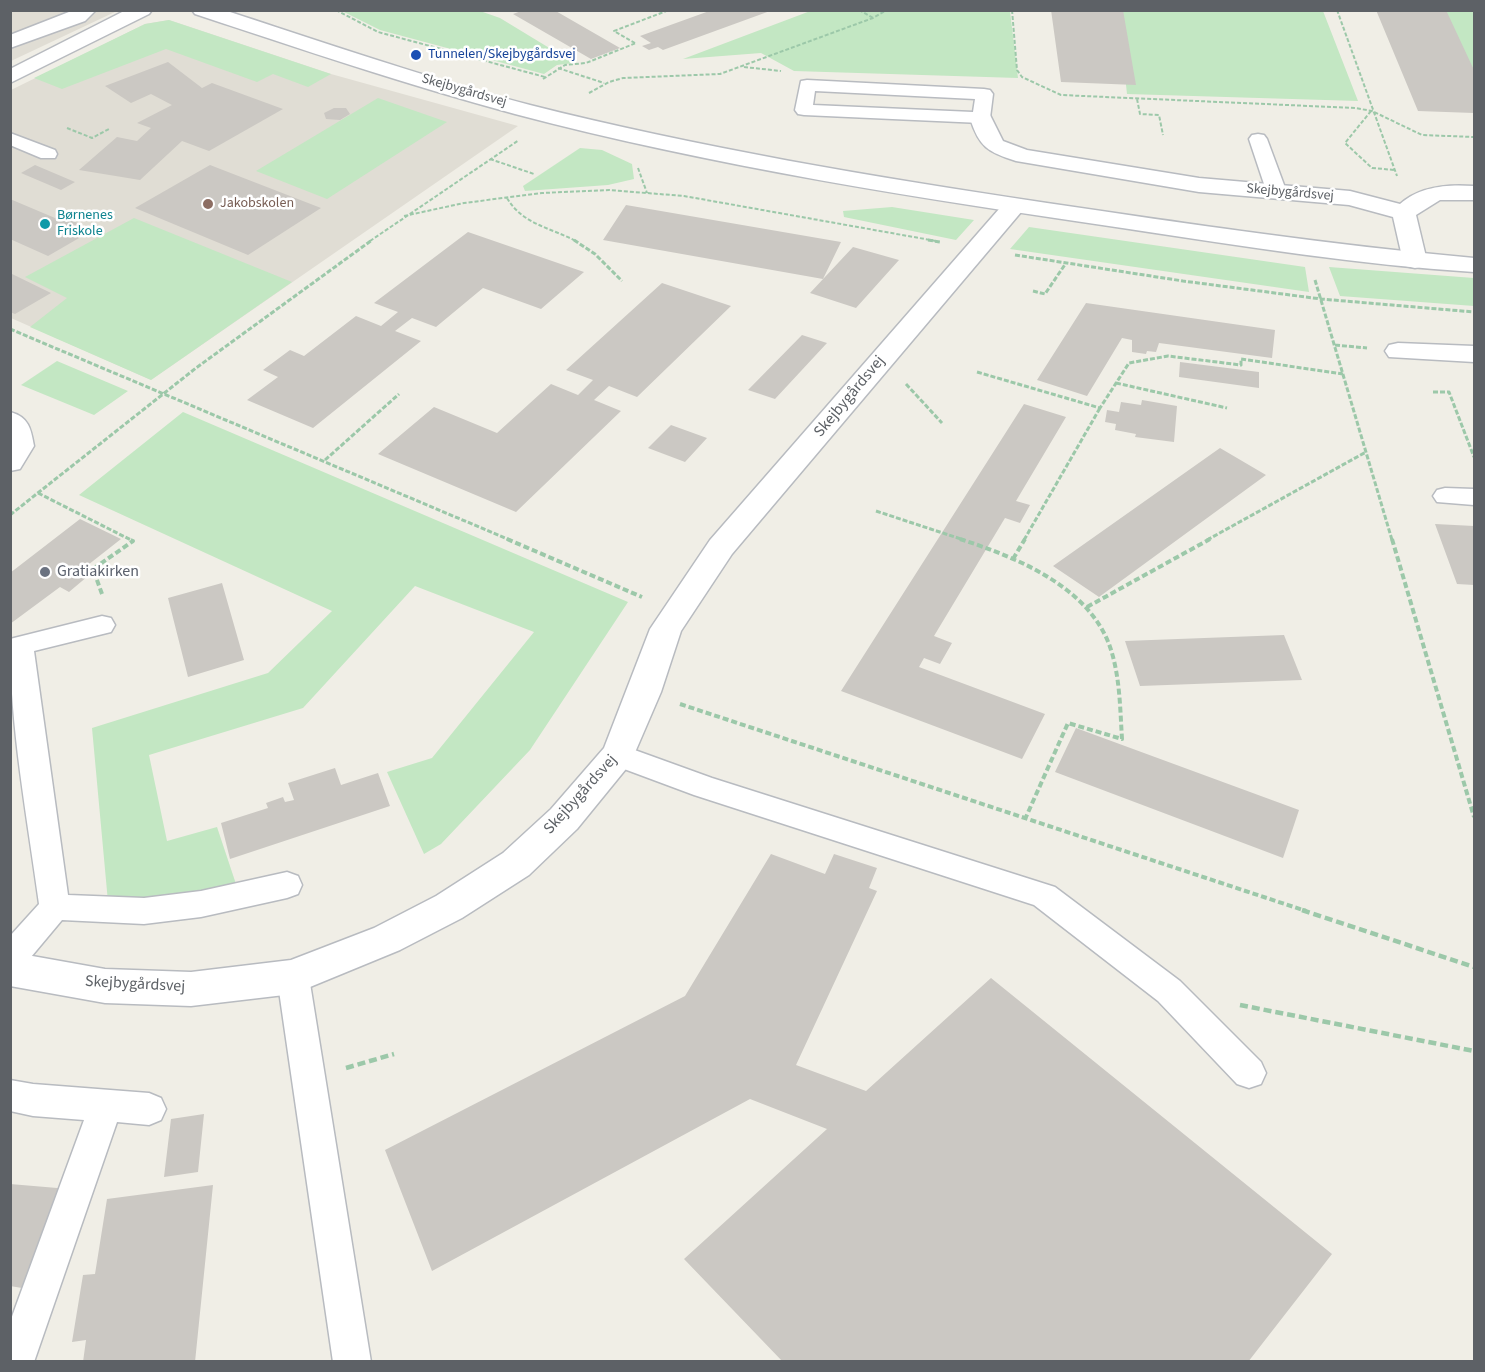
<!DOCTYPE html>
<meta charset="utf-8">
<style>
body{margin:0}
#map{position:relative;width:1485px;height:1372px;overflow:hidden;background:#f0eee6;font-family:"Source Sans 3",sans-serif}
canvas{display:block}
.frame{position:absolute;inset:0;border:12px solid #5d6166;pointer-events:none}
</style>
<div id="map">
<canvas width="1485" height="1372"></canvas>
<div class="frame"></div>
</div>
<script>
const ctx = document.querySelector('canvas').getContext('2d');
ctx.lineJoin = 'round';
function fillPath(path, color) { ctx.fillStyle = color; ctx.fill(path, 'evenodd'); }
function strokePath(path, color, width, dash) { ctx.strokeStyle = color; ctx.lineWidth = width; ctx.lineCap = dash ? 'butt' : 'round'; ctx.setLineDash(dash || []); ctx.stroke(path); }
function write(font, color, halo, rows, align = 'center') {
  ctx.font = font + ' "Source Sans 3",sans-serif'; ctx.lineWidth = 5; ctx.setLineDash([]); ctx.textBaseline = 'middle'; ctx.strokeStyle = halo; ctx.fillStyle = color; for (const [text, x, y, turn = 0] of rows) {
    ctx.save(); ctx.translate(x, y); ctx.rotate((+turn || 0) * Math.PI / 180); ctx.textAlign = isNaN(turn) ? turn : align; if (halo) ctx.strokeText(text, 0, 0); ctx.fillText(text, 0, 0); ctx.restore();
  }
}
fillPath(new Path2D(`
 M 11,11 L 117,11 L 11,61 Z
 M 169,20 L 331,74 L 518,126 L 151,380 L 11,318 L 11,90 L 145,24 Z`), '#e0ddd4');
fillPath(new Path2D(`
 M 813,10 L 1010,11 L 1018,78 L 794,71 L 761,53 L 683,59 Z
 M 342,11 L 480,11 L 500,18 L 574,63 L 557,65 L 544,74 L 380,30 Z
 M 1118,11 L 1323,11 L 1358,101 L 1127,94 Z
 M 1440,11 L 1474,11 L 1474,79 L 1442,16 Z
 M 169,20 L 331,74 L 308,87 L 273,74 L 257,82 L 166,49 L 62,89 L 34,78 L 145,24 Z
 M 378,98 L 447,122 L 327,199 L 256,171 Z
 M 580,148 L 602,150 L 632,164 L 634,179 L 608,185 L 525,191 L 523,186 Z
 M 892,207 L 974,220 L 956,240 L 844,217 L 843,211 Z
 M 134,218 L 292,282 L 151,380 L 30,327 L 67,298 L 25,277 Z
 M 1029,227 L 1305,267 L 1309,292 L 1010,249 Z
 M 1329,267 L 1474,278 L 1474,306 L 1340,296 Z
 M 57,361 L 128,391 L 94,415 L 21,385 Z
 M 183,412 L 628,602 L 530,750 L 441,844 L 424,854 L 387,772 L 432,758 L 534,632 L 415,586 L 303,708 L 149,755 L 167,841 L 217,827 L 237,887 L 168,901 L 108,902 L 92,728 L 268,673 L 332,611 L 79,495 Z`), '#c3e7c3');
fillPath(new Path2D(`
 M 524,10 L 554,10 L 620,48 L 591,59 L 513,14 Z
 M 712,10 L 770,11 L 663,50 L 658,47 L 649,50 L 642,46 L 651,43 L 640,36 Z
 M 1051,10 L 1123,10 L 1136,85 L 1061,82 Z
 M 1376,10 L 1446,10 L 1474,70 L 1474,113 L 1418,111 Z
 M 168,62 L 202,88 L 212,83 L 283,109 L 209,151 L 182,141 L 140,180 L 79,170 L 117,137 L 137,141 L 151,128 L 137,123 L 172,105 L 151,94 L 131,103 L 105,86 Z
 M 334,108 L 346,108 L 350,114 L 340,120 L 326,119 L 324,113 Z
 M 35,165 L 75,182 L 61,190 L 21,173 Z
 M 210,165 L 321,208 L 248,255 L 135,208 Z
 M 10,199 L 55,218 L 60,215 L 93,230 L 48,256 L 10,239 Z
 M 626,205 L 841,242 L 823,279 L 603,240 Z
 M 468,232 L 584,272 L 541,309 L 483,288 L 436,327 L 412,318 L 395,331 L 421,341 L 313,428 L 247,400 L 278,377 L 263,370 L 290,350 L 304,356 L 356,316 L 381,326 L 398,312 L 374,303 Z
 M 853,247 L 899,260 L 856,308 L 810,293 Z
 M 10,273 L 51,293 L 15,314 L 10,312 Z
 M 662,283 L 731,306 L 637,397 L 609,386 L 594,400 L 621,411 L 516,512 L 378,454 L 434,407 L 497,433 L 551,384 L 578,395 L 593,380 L 566,370 Z
 M 1086,303 L 1275,330 L 1272,358 L 1159,343 L 1156,352 L 1147,351 L 1146,354 L 1132,352 L 1132,340 L 1122,338 L 1087,396 L 1037,380 Z
 M 802,335 L 827,343 L 775,399 L 748,390 Z
 M 1180,362 L 1259,372 L 1259,388 L 1179,377 Z
 M 1142,400 L 1177,406 L 1174,442 L 1135,437 L 1136,434 L 1115,430 L 1116,424 L 1105,422 L 1107,410 L 1119,412 L 1121,402 L 1141,405 Z
 M 1024,404 L 1066,417 L 1016,501 L 1030,505 L 1020,523 L 1005,518 L 934,636 L 952,643 L 940,664 L 924,658 L 919,667 L 1045,714 L 1022,759 L 841,691 Z
 M 671,425 L 707,438 L 685,462 L 648,448 Z
 M 1220,448 L 1266,475 L 1099,597 L 1053,566 Z
 M 80,519 L 121,539 L 79,572 L 88,576 L 69,592 L 60,587 L 10,624 L 10,573 Z
 M 1435,524 L 1474,526 L 1474,585 L 1457,584 Z
 M 222,583 L 244,660 L 188,677 L 168,598 Z
 M 1284,635 L 1302,680 L 1140,686 L 1125,641 Z
 M 1076,728 L 1299,810 L 1283,858 L 1055,772 Z
 M 335,768 L 341,785 L 378,773 L 390,806 L 230,859 L 221,823 L 268,808 L 266,803 L 283,797 L 285,802 L 294,800 L 288,783 Z
 M 771,854 L 825,874 L 834,854 L 877,868 L 869,888 L 877,891 L 796,1065 L 866,1091 L 991,978 L 1332,1254 L 1248,1362 L 783,1362 L 684,1259 L 827,1129 L 750,1099 L 432,1271 L 385,1150 L 685,996 Z
 M 204,1114 L 198,1172 L 164,1177 L 171,1119 Z
 M 10,1184 L 69,1189 L 28,1289 L 10,1286 Z
 M 213,1185 L 195,1362 L 83,1362 L 86,1340 L 72,1342 L 83,1275 L 95,1274 L 107,1199 Z`), '#cbc8c3');
const service = new Path2D(`
 M 807,80 L 984,89 L 990,90 L 993,94 L 990,118 L 987,122 L 981,123 L 804,115 L 798,114 L 795,110 L 801,81 ZM 815,91 L 975,99 L 973,112 L 813,105 Z
 M 10,133 L 55,150 L 57,154 L 55,158 L 41,158 L 10,145 Z
 M 1258,134 L 1264,135 L 1267,139 L 1287,193 L 1284,197 L 1270,197 L 1267,193 L 1249,139 L 1252,135 Z
 M 1445,488 L 1474,489 L 1474,505 L 1437,502 L 1433,496 L 1437,490 Z
 M 102,616 L 111,618 L 115,625 L 111,632 L 34,651 L 68,895 L 144,898 L 201,891 L 287,872 L 298,876 L 302,885 L 298,894 L 287,898 L 201,917 L 144,924 L 62,920 L 21,969 L 10,972 L 10,936 L 39,904 C 27,816 10,727 10,639 Z
 M 618,744 L 712,778 L 1055,887 L 1180,981 L 1261,1062 L 1266,1073 L 1261,1084 L 1249,1088 L 1237,1084 L 1158,1001 L 1034,905 L 694,795 L 608,763 L 604,755 L 608,747 Z
 M 293,963 L 304,967 L 309,977 L 371,1362 L 333,1362 L 277,977 L 282,967 Z
 M 10,1080 L 33,1084 L 149,1093 L 161,1098 L 166,1109 L 161,1120 L 149,1125 L 117,1122 L 34,1362 L 10,1362 L 10,1322 L 84,1120 L 33,1116 L 10,1111 Z`);
const minor = new Path2D(`
 M 74,10 L 96,10 L 85,21 L 10,48 L 10,35 Z
 M 126,10 L 152,10 L 149,14 L 10,83 L 10,69 Z
 M 981,111 L 989,113 L 1003,141 L 1027,150 L 1199,178 L 1350,191 L 1400,204 C 1420,186 1448,184 1474,186 L 1474,200 L 1440,200 L 1416,215 L 1427,261 L 1424,266 L 1415,268 L 1406,266 L 1403,261 L 1393,217 L 1349,205 L 1199,192 L 1016,161 C 988,152 979,147 970,118 L 973,113 Z
 M 1014,199 L 1022,201 L 1026,206 L 1022,211 L 732,554 L 681,631 L 661,692 L 630,764 L 577,829 L 529,875 L 462,918 L 400,950 L 293,994 L 191,1006 L 105,1003 L 10,986 L 10,952 L 105,969 L 191,972 L 291,960 L 374,928 L 436,896 L 503,853 L 551,809 L 604,748 L 650,629 L 710,540 L 1006,201 Z
 M 1398,343 L 1474,346 L 1474,362 L 1389,357 L 1385,351 L 1389,345 Z
 M 10,412 C 29,417 31,429 34,446 L 20,469 L 10,471 Z`);
const tertiary = new Path2D(`
 M 192,10 L 224,10 C 325,43 427,78 530,105 C 700,148 874,177 1047,203 C 1189,224 1331,245 1474,258 L 1474,272 C 1359,265 1243,246 1129,229 C 923,199 716,167 515,114 C 407,85 301,49 195,14 Z`);
strokePath(service, '#b8bbc0', 3);
strokePath(minor, '#b8bbc0', 3);
strokePath(tertiary, '#b8bbc0', 3);
strokePath(new Path2D(`
 M 336,10 L 378,32 L 545,77
 M 859,10 L 873,18
 M 1012,10 L 1017,70 L 1022,77 L 1061,95 L 1355,108 L 1372,111 L 1422,135 L 1474,137
 M 1337,10 L 1397,176
 M 635,43 L 614,31 L 669,10
 M 744,67 L 781,71
 M 558,68 L 604,83
 M 543,79 L 565,65 L 586,63 L 636,43
 M 589,93 L 609,82 L 623,78 L 720,74 L 873,18 L 887,10
 M 1137,99 L 1140,114 L 1159,115 L 1163,135
 M 1371,111 L 1345,143 L 1372,168 L 1395,170
 M 67,128 L 92,138 L 109,129
 M 490,159 L 534,174
 M 638,168 L 647,193
 M 507,198 C 522,224 551,228 576,241
 M 404,216 L 464,203 L 542,193 L 609,190 L 684,196 L 936,241
 M 370,241 L 519,140`), '#9cc8a9', 2, [4, 2]);
strokePath(new Path2D(`
 M 574,240 L 595,254 L 622,281
 M 928,240 L 940,242
 M 1015,255 L 1183,281 L 1321,299 L 1474,312
 M 1315,280 L 1392,540
 M 1033,291 L 1045,294 L 1066,263
 M 10,329 L 510,540
 M 1335,345 L 1367,348
 M 977,372 L 1100,408 L 1129,363 L 1168,356 L 1241,365 L 1241,359 L 1343,374
 M 1116,383 L 1227,408
 M 906,384 L 942,423
 M 1433,392 L 1449,392 L 1474,457
 M 325,460 L 399,394
 M 38,493 L 131,540
 M 876,511 L 964,540
 M 10,515 L 196,368 L 372,240
 M 1024,540 L 1100,408
 M 1207,540 L 1366,452`), '#9cc8a9', 3, [5, 2]);
strokePath(new Path2D(`
 M 507,539 L 642,597
 M 960,539 C 1015,557 1086,585 1109,644 C 1120,674 1120,707 1122,739 L 1068,723 L 1026,817
 M 1392,539 L 1474,817
 M 1013,559 L 1025,539
 M 102,594 L 93,569 L 133,541 L 128,539
 M 1087,607 L 1210,539
 M 680,704 L 1306,911`), '#9cc8a9', 4, [6, 3]);
strokePath(new Path2D(`
 M 1302,910 L 1474,967
 M 1240,1005 L 1474,1051
 M 346,1068 L 394,1054`), '#9cc8a9', 4.5, [8, 4]);
fillPath(service, '#fff');
fillPath(minor, '#fff');
fillPath(tertiary, '#fff');
for (const [x, y, r, color] of [
 [416,55,6,"#1a4fb4"],
 [208,204,6,"#8d6e63"],
 [45,224,6,"#0f9aa8"],
 [45,572,6,"#6b7280"]
]) { const dot = new Path2D(); dot.arc(x, y, r, 0, 2 * Math.PI); ctx.fillStyle = color; ctx.fill(dot); strokePath(dot, '#fff', 2); }
write('14px', '#164399', '#fff', [
 ["Tunnelen/Skejbygårdsvej",428,55]
], 'left');
write('14px', '#5d6166', '#fff', [
 ["Skejbygårdsvej",464,91,16],
 ["Skejbygårdsvej",1290,193,5]
]);
write('14px', '#785e54', '#fff', [
 ["Jakobskolen",220,204]
], 'left');
write('14px', '#0d838f', '#fff', [
 ["Børnenes",57,216],
 ["Friskole",57,232]
], 'left');
write('16px', '#5d6166', '#fff', [
 ["Skejbygårdsvej",850,397,-50],
 ["Skejbygårdsvej",581,795,-48],
 ["Skejbygårdsvej",135,985,3]
]);
write('16px', '#5b616d', '#fff', [
 ["Gratiakirken",57,572]
], 'left');
</script>
